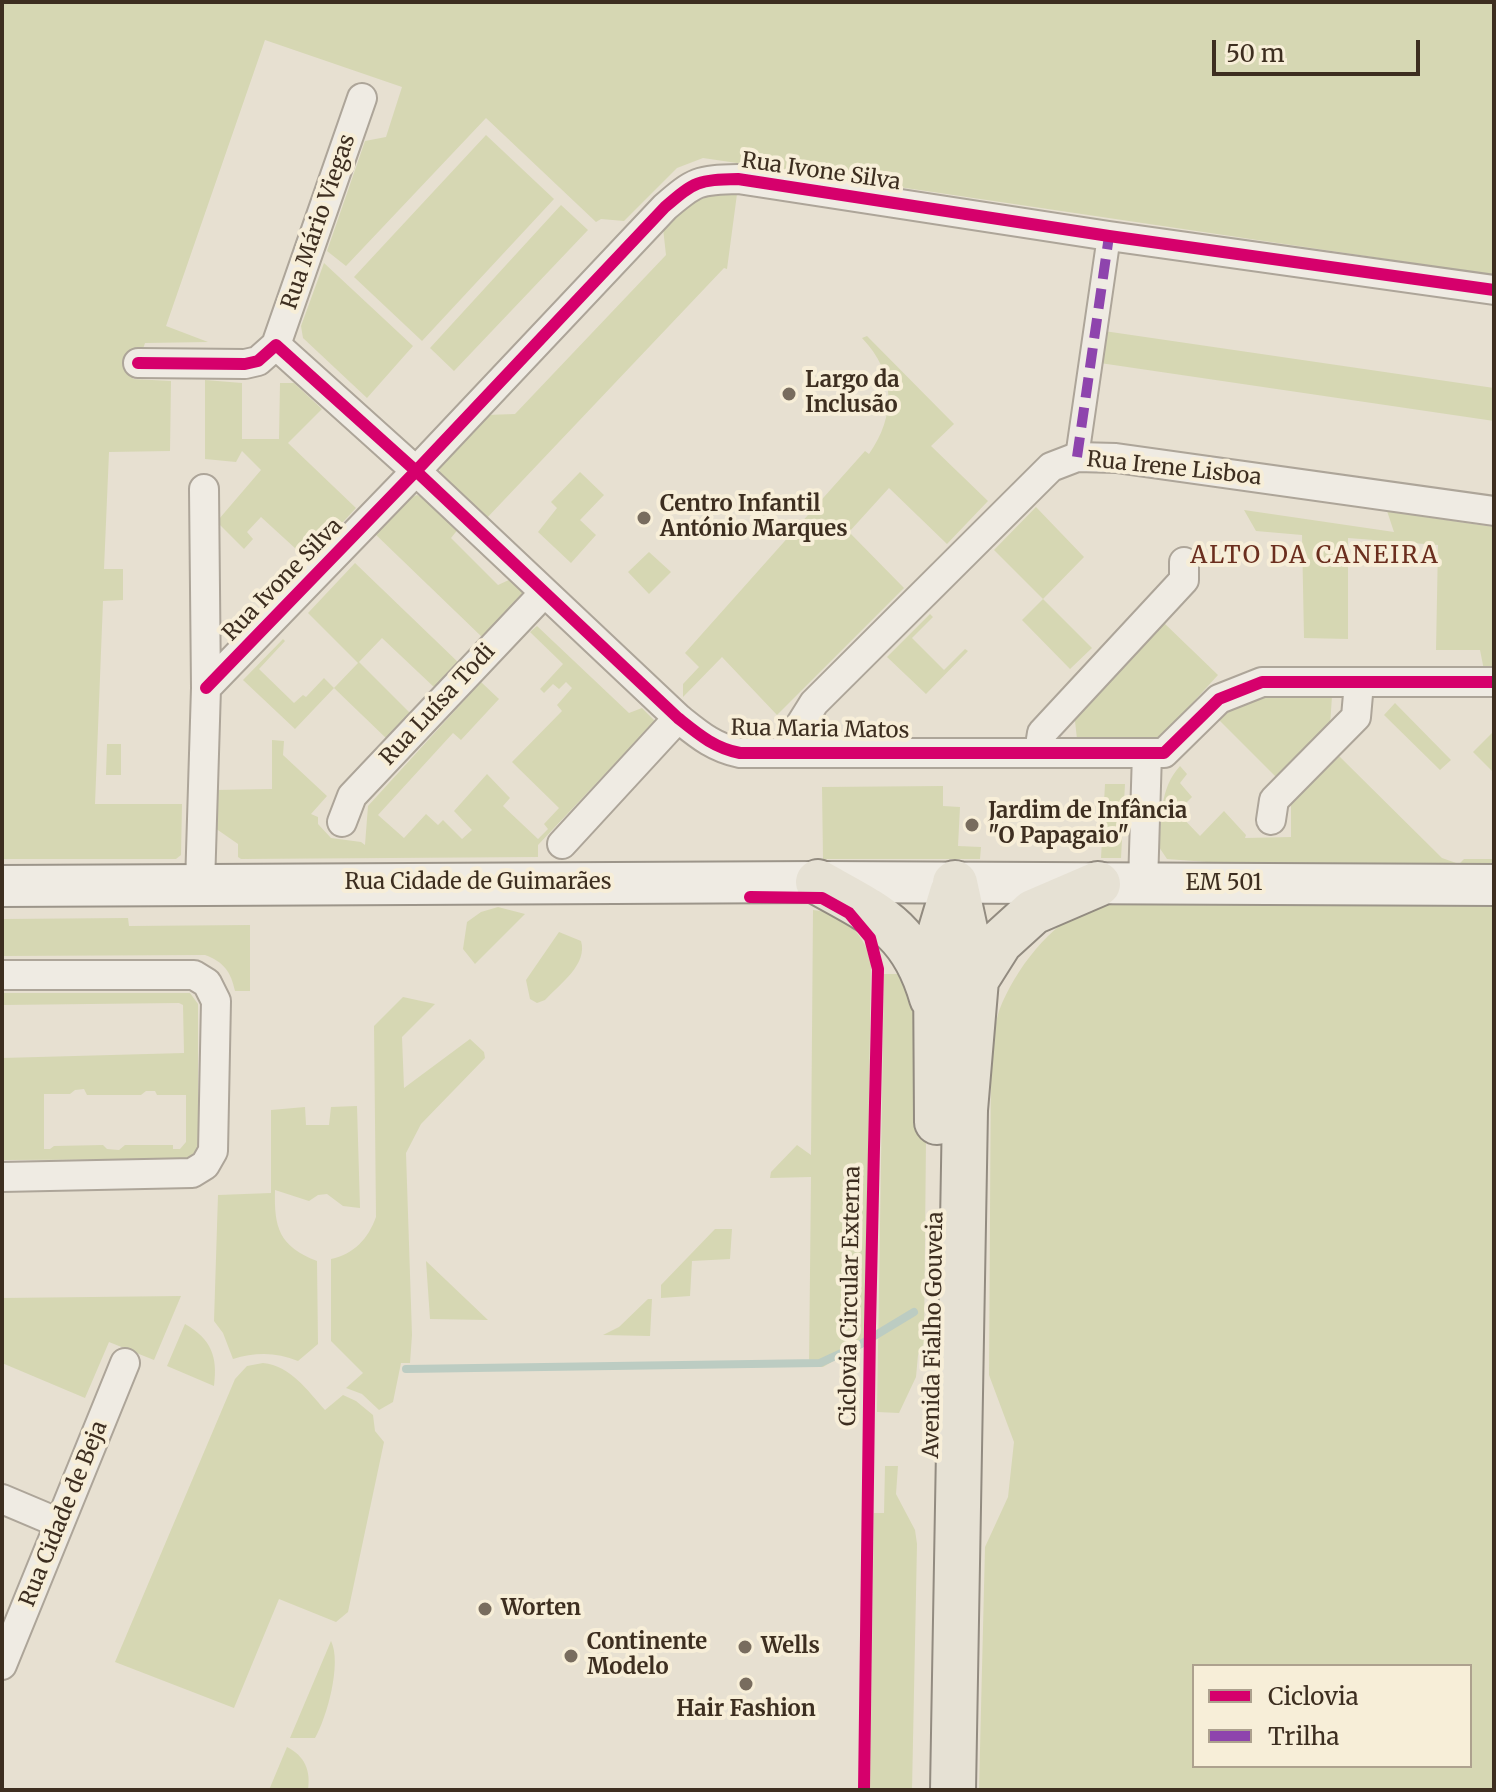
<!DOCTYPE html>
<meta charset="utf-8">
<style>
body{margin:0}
#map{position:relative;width:1496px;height:1792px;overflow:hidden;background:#e7e0d1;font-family:Merriweather,serif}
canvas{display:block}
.frame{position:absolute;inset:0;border:4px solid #3d2e20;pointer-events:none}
.legend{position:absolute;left:1192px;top:1664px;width:280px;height:104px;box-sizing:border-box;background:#f7eed8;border:2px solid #ada18e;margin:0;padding:10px 14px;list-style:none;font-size:24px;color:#3d2e20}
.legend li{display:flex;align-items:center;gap:16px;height:40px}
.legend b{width:40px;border:2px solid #ada18e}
.scale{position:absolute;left:1212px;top:40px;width:208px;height:36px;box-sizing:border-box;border:4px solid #3d2e20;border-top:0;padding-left:10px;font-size:24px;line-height:28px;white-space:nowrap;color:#3d2e20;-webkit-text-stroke:6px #f7eed8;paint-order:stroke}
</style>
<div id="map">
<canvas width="1496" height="1792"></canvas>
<div class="frame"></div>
<ul class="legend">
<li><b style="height:10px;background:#d6006c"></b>Ciclovia</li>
<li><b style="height:10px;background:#8e44ad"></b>Trilha</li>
</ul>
<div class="scale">50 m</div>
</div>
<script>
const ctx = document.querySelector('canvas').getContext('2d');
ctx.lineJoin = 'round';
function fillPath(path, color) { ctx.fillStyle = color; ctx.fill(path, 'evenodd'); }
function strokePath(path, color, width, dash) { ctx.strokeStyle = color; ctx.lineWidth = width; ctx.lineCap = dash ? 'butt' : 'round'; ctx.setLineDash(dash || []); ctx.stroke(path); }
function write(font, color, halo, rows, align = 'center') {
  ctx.font = font + ' Merriweather,serif'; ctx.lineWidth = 8; ctx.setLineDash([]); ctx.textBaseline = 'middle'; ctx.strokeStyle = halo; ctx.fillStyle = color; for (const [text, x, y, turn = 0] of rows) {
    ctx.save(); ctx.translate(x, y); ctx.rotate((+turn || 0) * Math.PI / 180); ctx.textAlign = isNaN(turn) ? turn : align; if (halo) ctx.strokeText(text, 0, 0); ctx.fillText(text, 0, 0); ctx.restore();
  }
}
fillPath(new Path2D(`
 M 2,2 L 1494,2 L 1494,275 L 703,158 L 677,168 L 624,221 L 601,219 L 596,222 L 486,118 L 346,266 L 327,251 L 365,141 L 386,137 L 402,87 L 265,40 L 166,326 L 208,342 L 145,343 L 133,379 L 171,381 L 170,451 L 109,452 L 104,569 L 123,569 L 123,600 L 103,601 L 95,804 L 182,804 L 181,855 L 176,859 L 2,859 Z
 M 486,135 L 554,199 L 422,341 L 354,277 Z
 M 720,193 L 737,194 L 727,269 L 724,268 L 485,520 L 440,476 L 440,464 L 486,415 L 515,414 L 666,255 L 663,228 C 680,208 694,199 720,193 Z
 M 561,205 L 588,230 L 454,371 L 430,348 Z
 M 324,263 L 413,346 L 367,398 L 303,338 L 301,326 Z
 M 1104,331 L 1494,388 L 1494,421 L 1100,363 Z
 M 867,336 L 954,424 L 931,446 L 988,501 L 947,544 L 889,488 L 849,532 L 904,588 L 777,715 L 722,657 L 683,697 L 683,684 L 699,667 L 685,653 L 865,451 L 869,454 C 896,416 896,373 862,338 Z
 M 205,380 L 242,383 L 242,439 L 279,439 L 280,383 L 294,383 L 322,409 L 288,443 L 356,508 L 308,560 L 261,517 L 247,532 L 253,539 L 244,549 L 219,524 L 219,519 L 261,470 L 242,451 L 236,462 L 205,459 Z
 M 580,472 L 604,495 L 580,520 L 596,535 L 571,563 L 538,532 L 557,508 L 551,502 Z
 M 417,495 L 427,499 L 459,528 L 451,538 L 498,585 L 511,579 L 522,588 L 523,596 L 483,638 L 373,532 L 405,500 Z
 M 1036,507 L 1084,557 L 1043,599 L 1092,648 L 1070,669 L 1022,620 L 1043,599 L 994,550 Z
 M 1244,510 L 1394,532 L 1387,511 L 1494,527 L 1494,670 L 1484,670 L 1480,650 L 1436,650 L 1438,545 L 1348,538 L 1348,639 L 1304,638 L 1302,535 L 1256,531 Z
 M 649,552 L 671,572 L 649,594 L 628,572 Z
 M 355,563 L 460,664 L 436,689 L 382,638 L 359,662 L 412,715 L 388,740 L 334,688 L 295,729 L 243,680 L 283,639 L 285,641 L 259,669 L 294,703 L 303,695 L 306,697 L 324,678 L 334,688 L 358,663 L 308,613 Z
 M 930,614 L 933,617 L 912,638 L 944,670 L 965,649 L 968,651 L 926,694 L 887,657 Z
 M 1163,622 L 1218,675 L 1164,734 L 1165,738 L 1152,741 L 1077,739 L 1074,712 Z
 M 537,626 L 629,713 L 642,708 L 655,721 L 538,845 L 538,857 L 241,859 L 238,857 L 238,844 L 215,828 L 215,790 L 272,789 L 272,740 L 284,741 L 283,755 L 327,796 L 311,814 L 318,817 L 318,824 L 331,838 L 361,842 L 365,845 L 368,806 L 481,682 L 499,699 L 461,740 L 453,733 L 378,815 L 404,838 L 426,814 L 438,825 L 443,820 L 462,839 L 472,830 L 454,811 L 487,774 L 510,798 L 503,806 L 538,839 L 548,829 L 544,824 L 559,808 L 512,762 L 562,711 L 557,705 L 572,688 L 566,682 L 559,689 L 553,684 L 544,693 L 540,689 L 563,664 L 530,632 Z
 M 1332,696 L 1330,726 L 1277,778 L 1218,719 C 1247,690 1294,697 1332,696 Z
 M 1395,703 L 1451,760 L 1440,770 L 1384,715 Z
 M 1494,731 L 1494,773 L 1473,752 Z
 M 107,744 L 121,744 L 121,775 L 106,775 Z
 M 1338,755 L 1442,858 L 1459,864 L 1464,859 L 1494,859 L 1494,868 L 1220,870 L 1220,863 L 1167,859 L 1159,847 C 1162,818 1159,789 1180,766 L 1187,774 L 1180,783 L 1192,797 L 1177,812 L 1200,836 L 1224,811 L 1246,835 L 1245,838 L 1291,837 L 1291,801 Z
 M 1105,784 L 1125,784 L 1121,858 L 1101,858 Z
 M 943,786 L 943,806 L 960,807 L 958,846 L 981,847 L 980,859 L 823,859 L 822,787 Z
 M 1494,893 L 1494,1790 L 979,1790 L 985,1547 L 1008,1497 L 1014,1442 L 989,1375 L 991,1054 C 993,1040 995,1024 999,1011 C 1015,969 1050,924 1091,906 C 1101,902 1111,900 1121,897 ZM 1194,1666 L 1470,1666 L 1470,1766 L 1194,1766 Z
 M 498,907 L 525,914 L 475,964 L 463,949 L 467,922 L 481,912 Z
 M 813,910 C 844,912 867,936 871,965 L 865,1343 L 823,1367 L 809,1367 L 811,1177 L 770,1178 L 771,1172 L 797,1145 L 811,1155 Z
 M 128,918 L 129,926 L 250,925 L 250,991 L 235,991 C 231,972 224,962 205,955 L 2,956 L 2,919 Z
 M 559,932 L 581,941 C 588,964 560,984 545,1000 L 537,1003 L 530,999 L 526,980 Z
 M 884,974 L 908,974 L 927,1037 L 924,1343 L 918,1355 L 916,1377 L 899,1413 L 877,1412 Z
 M 2,993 L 190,993 L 198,1004 L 198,1149 L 194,1157 L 188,1159 L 2,1160 L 2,1058 L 184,1053 L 183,1005 L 179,1003 L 2,1005 ZM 84,1089 L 87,1095 L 141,1095 L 146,1091 L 155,1091 L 157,1095 L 186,1095 L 186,1142 L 180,1149 L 173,1149 L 173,1145 L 125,1145 L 119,1150 L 107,1149 L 103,1145 L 54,1146 L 50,1149 L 44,1149 L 44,1094 L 70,1094 L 75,1090 Z
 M 403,997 L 435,1004 L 402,1037 L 404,1088 L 470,1039 L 484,1052 L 485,1058 L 421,1124 L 406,1153 L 412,1335 L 410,1363 L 401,1363 L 393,1402 L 379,1410 L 362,1394 L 346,1388 L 363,1373 L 331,1341 L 331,1259 C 354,1254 368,1239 376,1217 L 374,1026 Z
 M 357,1106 L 360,1208 L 343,1206 L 327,1194 L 318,1195 L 309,1201 L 275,1190 C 274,1228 279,1246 317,1261 L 318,1344 L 298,1361 C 277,1352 255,1352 233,1359 L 223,1333 L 214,1321 L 218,1195 L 271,1193 L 271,1110 L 305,1107 L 306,1125 L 329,1125 L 331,1107 Z
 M 715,1229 L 732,1229 L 730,1259 L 692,1261 L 690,1296 L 661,1298 L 661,1285 Z
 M 426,1261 L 488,1320 L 430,1319 Z
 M 181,1296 L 154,1360 L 109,1342 L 85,1398 L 2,1363 L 2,1298 Z
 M 648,1299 L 652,1299 L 650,1336 L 603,1335 L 619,1327 Z
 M 185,1324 C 211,1339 218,1356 214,1386 L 167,1366 Z
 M 263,1363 C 291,1366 307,1390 325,1410 L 343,1395 L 356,1401 L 373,1415 L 375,1431 L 384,1442 L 348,1612 L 336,1622 L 279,1599 L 234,1708 L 115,1662 L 235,1379 L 247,1366 Z
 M 885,1466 L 898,1466 L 896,1494 L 915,1530 L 917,1544 L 912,1790 L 870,1790 L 874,1513 L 884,1513 Z
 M 331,1641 C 342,1663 327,1717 315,1738 L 290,1738 Z
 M 287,1747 C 305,1756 311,1771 308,1790 L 269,1790 Z`), '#d6d7b3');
strokePath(new Path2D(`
 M 406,1369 L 820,1363 L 861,1344 L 914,1312`), '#bcccc2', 8);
const pedestrian = new Path2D(`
 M 1077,457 L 1109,236`);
const minor = new Path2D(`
 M 276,345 L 362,98
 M 138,363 L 245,364 L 258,361 L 276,345 L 416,471 L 678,718 C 698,734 714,748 740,753 L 1164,753 L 1219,699 L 1262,682 L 1494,682
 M 206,688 L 416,471 L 665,207 C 695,181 698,180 738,179 L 1109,236 L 1494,290
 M 794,752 L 799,727 L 814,703 L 1051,467 L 1077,457 L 1116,458 L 1494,511
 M 1039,752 L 1042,733 L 1184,580 L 1184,562
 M 1271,820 L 1274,800 L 1356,717 L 1359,683
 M 342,822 L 352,796 L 544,593
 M 562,844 L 678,718
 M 1143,884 L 1147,753
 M 200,885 L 206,688 L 204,489
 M 2,975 L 194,975 L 207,983 L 216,1001 L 213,1151 L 205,1165 L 192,1173 L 2,1177
 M 2,1499 L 59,1523
 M 2,1665 L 125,1363`);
const secondary = new Path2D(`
 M 2,886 L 818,882 L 1494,885`);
const primary = new Path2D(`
 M 818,882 C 877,915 912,928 932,998
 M 976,980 L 1000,942 L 1033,912 L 1098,884
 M 937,1122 L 936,970 L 940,933 L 952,893
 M 953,1790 L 965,1110 L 976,980 L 955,883`);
strokePath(pedestrian, '#ada599', 26);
strokePath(minor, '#ada599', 32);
strokePath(secondary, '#9c958a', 44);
strokePath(primary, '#928b80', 48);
strokePath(pedestrian, '#efebe3', 22);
strokePath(minor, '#efebe3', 28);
strokePath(secondary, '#efebe3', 40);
strokePath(primary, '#e6e1d4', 44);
strokePath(new Path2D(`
 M 1077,457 L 1109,236`), '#8e44ad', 10, [20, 10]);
strokePath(new Path2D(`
 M 138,363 L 245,364 L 258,361 L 276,345 L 416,471 L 678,718 C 698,734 714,748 740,753 L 1164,753 L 1219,699 L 1262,682 L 1494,682
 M 206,688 L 416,471 L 665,207 C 695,181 698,180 738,179 L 1109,236 L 1494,290
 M 750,897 L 822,898 L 849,913 L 870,938 L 878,969 L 870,1326 L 864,1790`), '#d6006c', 12);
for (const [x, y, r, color] of [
 [789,394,8,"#786c5e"],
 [644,518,8,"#786c5e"],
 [972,825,8,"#786c5e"],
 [485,1609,8,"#786c5e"],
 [745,1647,8,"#786c5e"],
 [571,1656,8,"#786c5e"],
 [746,1684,8,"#786c5e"]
]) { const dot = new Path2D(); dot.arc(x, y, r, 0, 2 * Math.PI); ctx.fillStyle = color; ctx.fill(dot); strokePath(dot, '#f7eed8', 3); }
write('22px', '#3d2e20', '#f7eed8', [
 ["Rua Ivone Silva",821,172,8],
 ["Rua Mário Viegas",319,222,-71],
 ["Rua Irene Lisboa",1174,469,6],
 ["Rua Ivone Silva",283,580,-46],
 ["Rua Luísa Todi",438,705,-47],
 ["Rua Maria Matos",820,730,1],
 ["Rua Cidade de Guimarães",478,883],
 ["EM 501",1224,884],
 ["Ciclovia Circular Externa",851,1296,-89],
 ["Avenida Fialho Gouveia",934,1335,-89],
 ["Rua Cidade de Beja",64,1514,-68]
]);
write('bold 22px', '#3d2e20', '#f7eed8', [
 ["Largo da",805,381],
 ["Inclusão",805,406],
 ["Centro Infantil",660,505],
 ["António Marques",660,530],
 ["Jardim de Infância",988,812],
 ["\"O Papagaio\"",988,837],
 ["Worten",501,1609],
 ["Continente",587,1643],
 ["Modelo",587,1668],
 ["Wells",761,1647],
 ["Hair Fashion",746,1710,"center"]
], 'left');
ctx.letterSpacing = '2px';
write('24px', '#6b2e1e', '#f7eed8', [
 ["ALTO DA CANEIRA",1315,556]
]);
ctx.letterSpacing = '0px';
</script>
